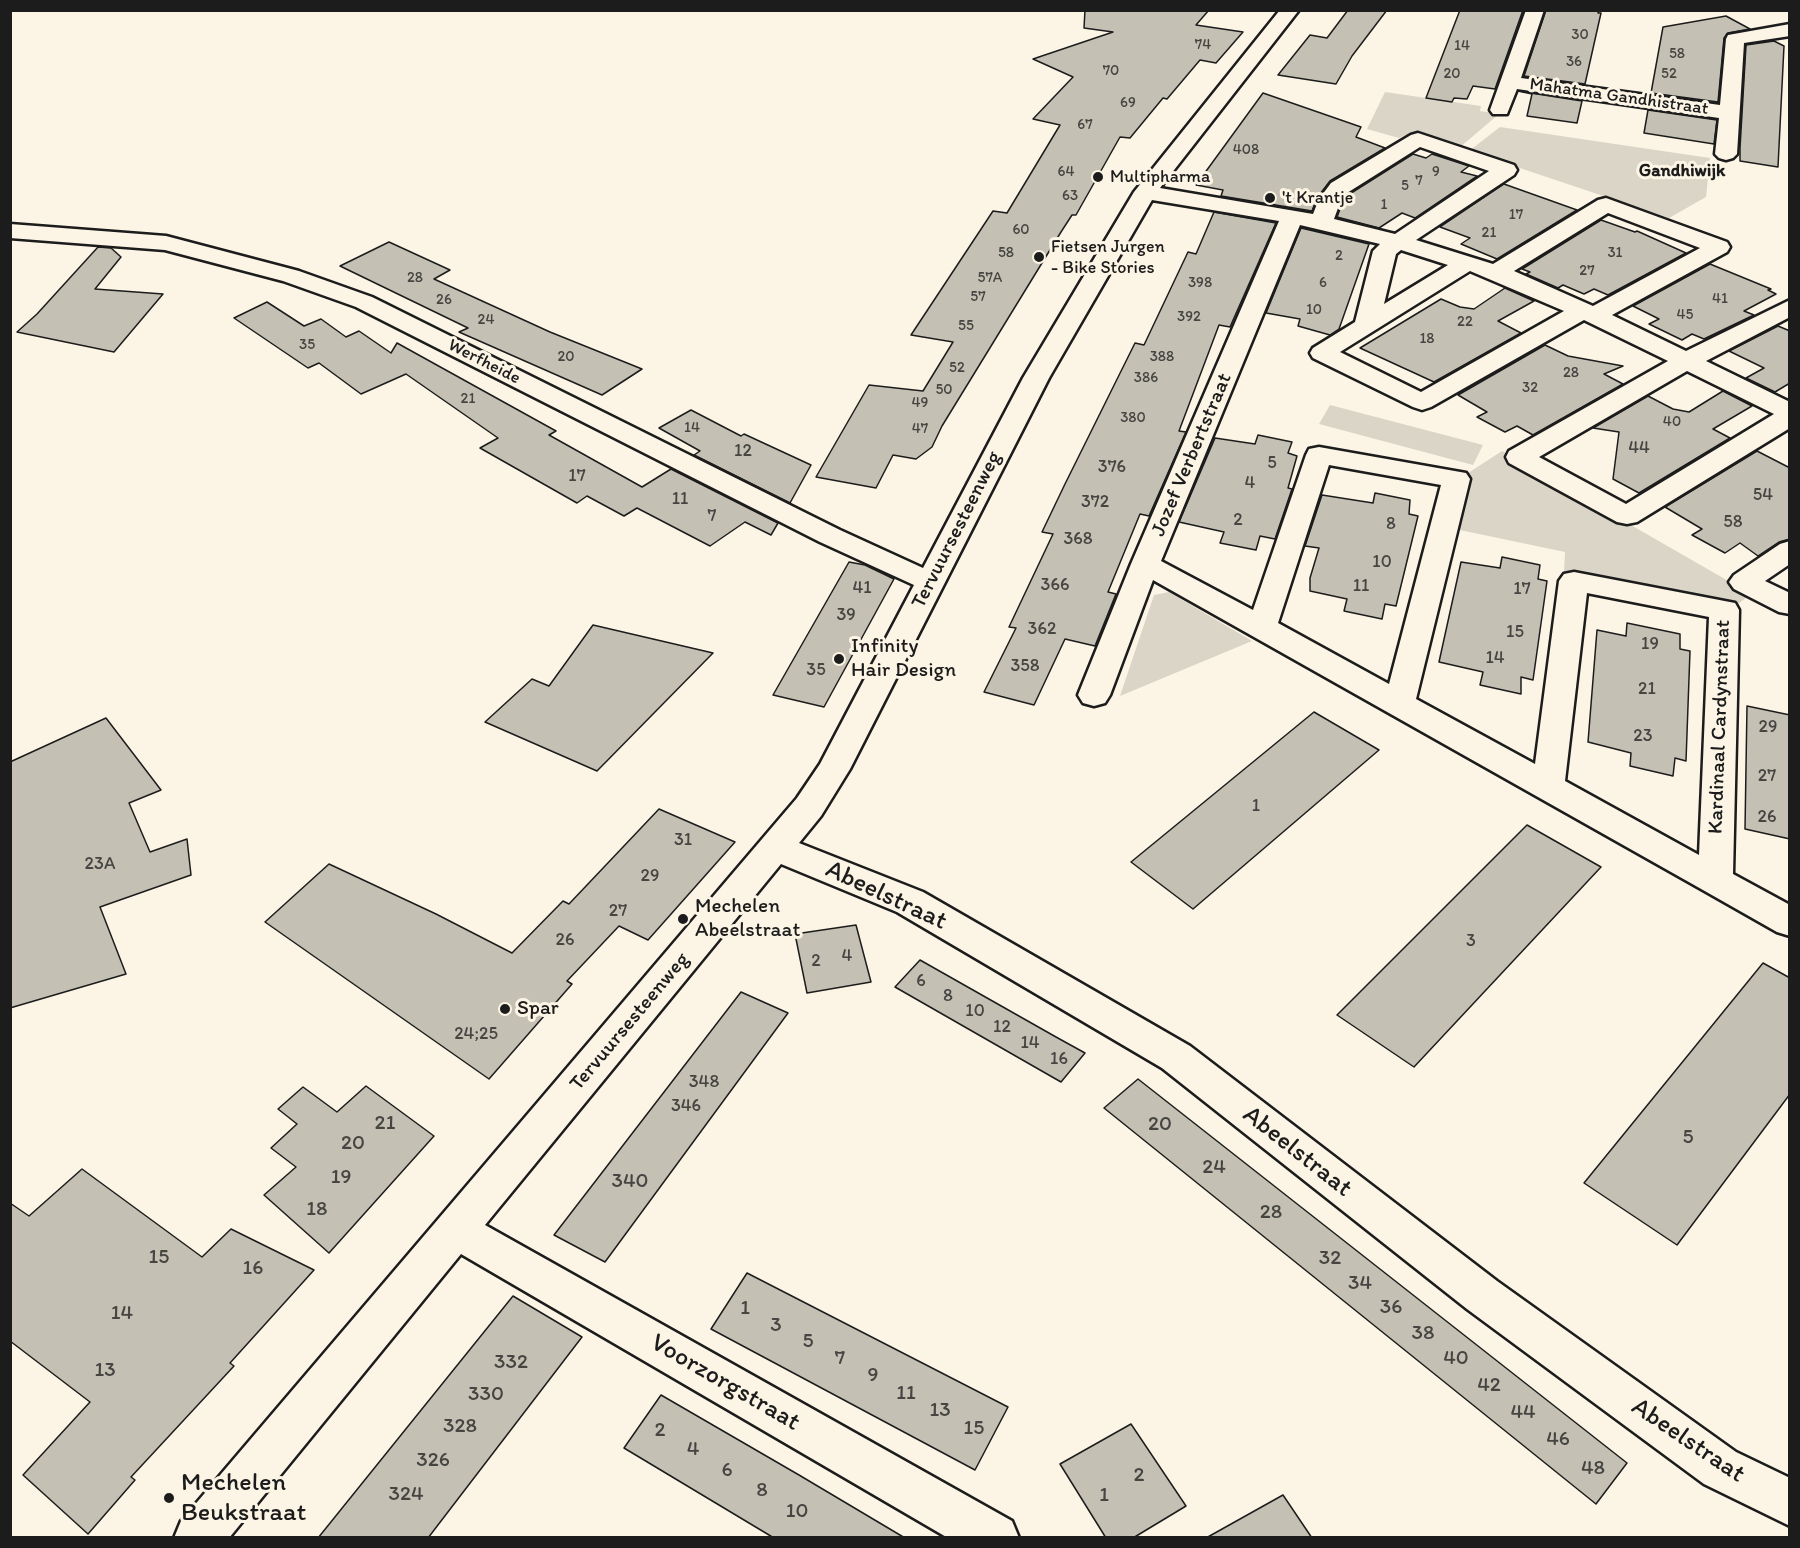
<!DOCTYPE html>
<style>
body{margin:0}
#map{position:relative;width:1800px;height:1548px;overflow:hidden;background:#fcf5e5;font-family:Itim,sans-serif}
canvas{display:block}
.frame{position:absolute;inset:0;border:12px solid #1c1c1c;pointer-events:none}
</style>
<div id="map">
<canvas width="1800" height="1548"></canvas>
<div class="frame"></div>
</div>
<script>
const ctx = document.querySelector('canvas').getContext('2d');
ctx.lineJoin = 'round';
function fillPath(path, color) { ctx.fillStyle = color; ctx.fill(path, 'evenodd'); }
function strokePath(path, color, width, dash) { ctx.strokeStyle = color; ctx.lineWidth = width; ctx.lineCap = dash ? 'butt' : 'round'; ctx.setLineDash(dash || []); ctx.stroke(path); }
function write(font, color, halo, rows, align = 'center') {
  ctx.font = font + ' Itim,sans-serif'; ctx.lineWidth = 6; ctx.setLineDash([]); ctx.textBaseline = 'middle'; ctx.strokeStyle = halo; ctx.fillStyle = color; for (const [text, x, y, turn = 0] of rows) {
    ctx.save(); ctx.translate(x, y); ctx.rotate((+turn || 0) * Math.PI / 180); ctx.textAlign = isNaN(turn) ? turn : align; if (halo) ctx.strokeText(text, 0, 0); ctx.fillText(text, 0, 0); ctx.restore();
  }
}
fillPath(new Path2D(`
 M 1385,92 L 1481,106 L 1480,111 L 1499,114 L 1459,148 L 1410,133 L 1399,138 L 1367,129 Z
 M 1500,127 L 1710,158 L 1706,197 L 1669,218 L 1469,151 Z
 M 1330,405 L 1483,445 L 1473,465 L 1319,424 Z
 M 1502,451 L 1751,594 L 1738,604 L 1564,572 L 1565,552 L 1455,529 L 1465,475 Z
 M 1169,592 L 1252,641 L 1120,696 L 1154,595 Z`), '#dbd5c8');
const building = new Path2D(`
 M 1085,10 L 1209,10 L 1196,25 L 1243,32 L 1216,63 L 1200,60 L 1167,99 L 1163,98 L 1130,138 L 1120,137 L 1076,215 L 1072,215 L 1061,232 L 942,426 L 932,447 L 916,459 L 893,455 L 876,488 L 816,477 L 869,385 L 923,391 L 953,342 L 911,335 L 993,211 L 1007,213 L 1060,125 L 1033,119 L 1073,77 L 1033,59 L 1113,32 L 1084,28 Z
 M 1348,10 L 1387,10 L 1352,56 L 1336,84 L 1278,75 L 1310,35 L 1327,38 Z
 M 1460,10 L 1523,10 L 1495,89 L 1473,86 L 1467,99 L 1454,98 L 1452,102 L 1426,98 Z
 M 1546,10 L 1599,10 L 1598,13 L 1601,13 L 1585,84 L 1524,76 Z
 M 1726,16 L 1750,29 L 1728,33 L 1724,38 L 1718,102 L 1651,93 L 1663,27 Z
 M 1774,41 L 1784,46 L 1778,167 L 1740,161 L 1740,148 L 1746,45 Z
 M 1518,91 L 1582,101 L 1577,123 L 1527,116 L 1532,94 Z
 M 1263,93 L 1361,127 L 1356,137 L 1385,148 L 1330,181 L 1317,198 L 1312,211 L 1221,196 L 1223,190 L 1196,185 Z
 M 1648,110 L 1717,120 L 1714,144 L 1644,133 Z
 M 1413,154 L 1426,158 L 1432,154 L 1469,166 L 1461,172 L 1477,176 L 1415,218 L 1402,213 L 1379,228 L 1337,217 L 1343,201 L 1348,195 Z
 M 1504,184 L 1577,210 L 1497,259 L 1461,244 L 1470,238 L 1440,227 Z
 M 1214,212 L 1276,223 L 1230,327 L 1219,325 L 1179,431 L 1186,432 L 1149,516 L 1140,514 L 1108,592 L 1116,594 L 1095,646 L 1065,639 L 1034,705 L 984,692 L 1016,628 L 1009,627 L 1053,534 L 1042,532 L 1065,484 L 1135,343 L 1144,345 L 1188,252 L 1196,254 Z
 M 1601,220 L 1635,232 L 1637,231 L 1686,253 L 1608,295 L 1594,289 L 1584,294 L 1563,285 L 1558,288 L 1526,274 L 1530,272 L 1522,269 Z
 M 1301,228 L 1369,244 L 1339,329 L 1330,335 L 1298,326 L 1300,319 L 1266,313 Z
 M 389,242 L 450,270 L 434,279 L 550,332 L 642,369 L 602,395 L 459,332 L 468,328 L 340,266 Z
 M 98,247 L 111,248 L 121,257 L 95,289 L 163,294 L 114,352 L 17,332 L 37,314 Z
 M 1710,264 L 1771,289 L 1768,290 L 1776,294 L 1744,311 L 1754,315 L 1704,339 L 1692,334 L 1682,340 L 1649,324 L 1659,319 L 1633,306 Z
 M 1505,288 L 1534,301 L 1498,321 L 1521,333 L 1434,382 L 1360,348 L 1441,299 L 1460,307 L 1474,309 Z
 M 267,302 L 304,326 L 321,319 L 346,337 L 359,331 L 391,353 L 397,343 L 556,431 L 549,435 L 642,487 L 671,469 L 778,523 L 771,535 L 745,522 L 710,546 L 637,508 L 624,516 L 587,496 L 577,503 L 480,448 L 498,438 L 406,374 L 361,394 L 319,363 L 308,368 L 234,318 Z
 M 1778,326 L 1790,331 L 1790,383 L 1775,392 L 1746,378 L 1764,368 L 1729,351 Z
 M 1545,345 L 1568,356 L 1623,366 L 1604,374 L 1623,384 L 1533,435 L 1517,426 L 1505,432 L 1477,417 L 1487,412 L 1458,395 Z
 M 1723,391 L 1752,406 L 1713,429 L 1730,438 L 1639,493 L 1613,479 L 1619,432 L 1593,428 L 1648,396 L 1673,409 L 1689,412 Z
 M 691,410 L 741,436 L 744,434 L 811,465 L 790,503 L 694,455 L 700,451 L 659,428 Z
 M 1258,435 L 1292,442 L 1288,453 L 1297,456 L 1288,488 L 1292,489 L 1275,539 L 1260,536 L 1256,550 L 1220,543 L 1224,532 L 1179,522 L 1215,438 L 1255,444 Z
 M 1757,451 L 1790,468 L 1790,539 L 1779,542 L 1758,556 L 1740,543 L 1725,553 L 1692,535 L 1702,529 L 1665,507 Z
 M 1375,493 L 1410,500 L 1409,514 L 1418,516 L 1396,606 L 1385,604 L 1382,619 L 1344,611 L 1347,599 L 1310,591 L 1310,578 L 1319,548 L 1305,546 L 1322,495 L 1373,503 Z
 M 1502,557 L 1540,565 L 1538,579 L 1547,581 L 1533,680 L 1521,677 L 1521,694 L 1480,685 L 1483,672 L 1439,662 L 1461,562 L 1500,568 Z
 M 849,562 L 865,565 L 894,579 L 824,707 L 773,695 Z
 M 1627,623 L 1680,634 L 1680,649 L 1690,651 L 1686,761 L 1675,758 L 1673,776 L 1630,766 L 1631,753 L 1588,742 L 1597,630 L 1626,636 Z
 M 593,625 L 713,653 L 597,771 L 485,722 L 532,679 L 549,686 Z
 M 1747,706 L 1790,715 L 1790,839 L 1745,829 Z
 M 1314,712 L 1379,750 L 1193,909 L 1131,862 Z
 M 106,718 L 161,790 L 129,803 L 150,852 L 187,839 L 191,875 L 100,907 L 126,974 L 10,1008 L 10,762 Z
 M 659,809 L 735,842 L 648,940 L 619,926 L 567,981 L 572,984 L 489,1079 L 265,922 L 329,864 L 436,914 L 512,953 L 563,901 L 569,904 Z
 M 1527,825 L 1601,867 L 1414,1067 L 1337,1015 Z
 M 856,925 L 871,982 L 807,993 L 795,934 Z
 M 920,960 L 1056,1037 L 1085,1053 L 1061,1082 L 895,987 Z
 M 1763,963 L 1790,978 L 1790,1094 L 1677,1245 L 1584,1183 Z
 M 741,992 L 788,1013 L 605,1262 L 554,1235 Z
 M 1138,1079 L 1627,1463 L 1596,1504 L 1104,1108 Z
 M 366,1086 L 434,1136 L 329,1253 L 264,1195 L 296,1167 L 271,1148 L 297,1124 L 278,1109 L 303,1087 L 337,1112 Z
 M 82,1169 L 202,1257 L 231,1229 L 314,1270 L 230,1363 L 234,1366 L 131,1477 L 135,1480 L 88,1534 L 23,1475 L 90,1402 L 10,1341 L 10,1203 L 29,1216 Z
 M 747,1273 L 1008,1407 L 975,1470 L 711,1329 Z
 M 513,1296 L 582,1337 L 428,1538 L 318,1538 Z
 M 661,1395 L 799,1475 L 905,1538 L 774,1538 L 624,1448 Z
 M 1131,1424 L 1186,1506 L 1133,1538 L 1106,1538 L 1060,1464 Z
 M 1283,1495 L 1312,1538 L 1206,1538 Z`);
fillPath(building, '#c4c0b3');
strokePath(building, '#1c1c1c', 1.5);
const minor = new Path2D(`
 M 1280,10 L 1299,10 L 1160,188 L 1313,214 L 1319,199 L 1331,183 L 1411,135 L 1418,133 L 1514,165 L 1517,170 L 1514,175 L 1416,240 L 1493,264 L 1598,200 L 1606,198 L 1727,242 L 1730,247 L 1727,252 L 1612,315 L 1686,351 L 1790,300 L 1790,317 L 1706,361 L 1790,402 L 1790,428 L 1637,522 L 1627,524 L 1617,522 L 1509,463 L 1506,457 L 1509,451 L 1668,361 L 1584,320 L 1431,407 L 1422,410 L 1413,407 L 1313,358 L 1310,353 L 1313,348 L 1355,322 L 1373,251 L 1380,244 L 1300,225 L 1161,561 L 1253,610 L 1306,455 L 1309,449 L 1319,447 L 1466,473 L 1470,479 L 1416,699 L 1535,764 L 1559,581 L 1564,574 L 1574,572 L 1735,603 L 1739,610 L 1733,874 L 1790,905 L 1790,936 L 1777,932 L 1703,890 L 1153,580 L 1110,695 L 1105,703 L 1094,706 L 1083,703 L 1078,695 L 1131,564 L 1279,221 L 1152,200 L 1049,378 L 850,769 L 821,816 L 799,843 L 923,892 L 1190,1046 L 1497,1281 L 1736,1452 L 1790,1478 L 1790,1526 L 1704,1484 L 1467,1309 L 1162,1068 L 897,912 L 781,864 L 485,1225 L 1012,1521 L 1019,1538 L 948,1538 L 461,1254 L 229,1538 L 174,1538 L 181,1521 L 797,798 L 820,764 L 914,585 L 820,542 L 356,307 L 283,281 L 165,250 L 10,238 L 10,224 L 166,236 L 299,271 L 372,297 L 840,530 L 923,568 L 1023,378 L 1134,192 ZM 1420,147 L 1489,171 L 1395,234 L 1334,219 L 1341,200 L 1347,193 ZM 1608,213 L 1700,248 L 1593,306 L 1514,271 ZM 1401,250 L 1448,265 L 1384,304 L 1396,254 ZM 1470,271 L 1564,311 L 1421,392 L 1340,352 ZM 1687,371 L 1774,414 L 1626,504 L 1539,457 ZM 1329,465 L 1441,485 L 1389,684 L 1278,623 ZM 1587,593 L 1709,617 L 1699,855 L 1565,781 Z
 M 1526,10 L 1544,10 L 1521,78 L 1720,105 L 1726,39 L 1728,35 L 1790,24 L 1790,36 L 1744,43 L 1737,154 L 1733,158 L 1726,160 L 1719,158 L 1715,154 L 1719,118 L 1517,89 L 1507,114 L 1493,114 L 1490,110 Z
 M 1790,541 L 1790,564 L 1765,581 L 1790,593 L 1790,614 L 1779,612 L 1734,589 L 1729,582 L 1734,575 L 1780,544 Z`);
strokePath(minor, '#1c1c1c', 5);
fillPath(minor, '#fcf5e5');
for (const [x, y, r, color] of [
 [1098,177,6,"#1c1c1c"],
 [1270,198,6,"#1c1c1c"],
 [1039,257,6,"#1c1c1c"],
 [839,659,6,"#1c1c1c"],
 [683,919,6,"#1c1c1c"],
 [505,1009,6,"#1c1c1c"],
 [169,1498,6,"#1c1c1c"]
]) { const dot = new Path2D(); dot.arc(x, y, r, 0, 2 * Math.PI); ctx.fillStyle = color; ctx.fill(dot); strokePath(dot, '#fcf5e5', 2); }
write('15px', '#464542', null, [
 ["30",1580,35],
 ["74",1203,45],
 ["14",1462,46],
 ["58",1677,54],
 ["36",1574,62],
 ["70",1111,71],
 ["20",1452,74],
 ["52",1669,74],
 ["69",1128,103],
 ["67",1085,125],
 ["408",1246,150],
 ["64",1066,172],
 ["9",1436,172],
 ["7",1419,181],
 ["5",1405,186],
 ["63",1070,196],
 ["1",1384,205],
 ["17",1516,215],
 ["60",1021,230],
 ["21",1489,233],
 ["58",1006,253],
 ["31",1615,253],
 ["2",1339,256],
 ["27",1587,271],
 ["28",415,278],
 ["57A",990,278],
 ["398",1200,283],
 ["6",1323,283],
 ["57",978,297],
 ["41",1720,299],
 ["26",444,300],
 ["10",1314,310],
 ["45",1685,315],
 ["392",1189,317],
 ["24",486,320],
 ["22",1465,322],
 ["55",966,326],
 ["18",1427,339],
 ["35",307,345],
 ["20",566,357],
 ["388",1162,357],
 ["52",957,368],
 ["28",1571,373],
 ["386",1146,378],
 ["32",1530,388],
 ["50",944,390],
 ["21",468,399],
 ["49",920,403],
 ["380",1133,418],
 ["40",1672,422],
 ["14",692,428],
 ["47",920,429]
]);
write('18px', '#1c1c1c', '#fcf5e5', [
 ["Mahatma Gandhistraat",1619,97,8],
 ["Werfheide",484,362,27]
]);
write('bold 18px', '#1c1c1c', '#fcf5e5', [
 ["Gandhiwijk",1682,171]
]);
write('18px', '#1c1c1c', '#fcf5e5', [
 ["Multipharma",1110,177],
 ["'t Krantje",1282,198],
 ["Fietsen Jurgen",1051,247],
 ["- Bike Stories",1051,268]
], 'left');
write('18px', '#464542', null, [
 ["44",1639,448],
 ["12",743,451],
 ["5",1272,463],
 ["376",1112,467],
 ["17",577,476],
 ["4",1250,483],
 ["54",1763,495],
 ["11",680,499],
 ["372",1095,502],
 ["7",712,516],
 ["2",1238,520],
 ["58",1733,522],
 ["8",1391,524],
 ["368",1078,539],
 ["10",1382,562],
 ["366",1055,585],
 ["11",1361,586],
 ["41",862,588],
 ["17",1522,589],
 ["39",846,615],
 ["362",1042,629],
 ["15",1515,632],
 ["19",1650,644],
 ["14",1495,658],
 ["358",1025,666],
 ["35",816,670],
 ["21",1647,689],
 ["29",1768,727],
 ["23",1643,736],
 ["27",1767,776],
 ["1",1256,806],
 ["26",1767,817],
 ["31",683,840],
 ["23A",100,864],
 ["29",650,876],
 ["27",618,911],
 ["26",565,940],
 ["3",1471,941],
 ["4",847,956],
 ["2",816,961],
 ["6",921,981],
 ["8",948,996],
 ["10",975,1011],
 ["12",1002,1027],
 ["24;25",476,1034],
 ["14",1030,1043],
 ["16",1059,1059],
 ["348",704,1082],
 ["346",686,1106]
]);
write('21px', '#1c1c1c', '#fcf5e5', [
 ["Jozef Verbertstraat",1192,455,-67],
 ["Tervuursesteenweg",957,530,-63],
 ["Kardinaal Cardynstraat",1720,727,-88],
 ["Tervuursesteenweg",630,1022,-50]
]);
write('21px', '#1c1c1c', '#fcf5e5', [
 ["Infinity",851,647],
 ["Hair Design",851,671],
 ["Mechelen",695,907],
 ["Abeelstraat",695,931],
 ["Spar",517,1009]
], 'left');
write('21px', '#464542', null, [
 ["21",385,1124],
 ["20",1160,1125],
 ["5",1688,1138],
 ["20",353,1144],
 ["24",1214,1168],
 ["19",341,1178],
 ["340",630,1182],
 ["18",317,1210],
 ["28",1271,1213],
 ["15",159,1258],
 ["32",1330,1259],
 ["16",253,1269],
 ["34",1360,1284],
 ["36",1391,1308],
 ["1",745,1309],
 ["14",122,1314],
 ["3",776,1326],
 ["38",1423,1334],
 ["5",808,1342],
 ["7",840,1359],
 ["40",1456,1359],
 ["332",511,1363],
 ["13",105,1371],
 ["9",873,1376],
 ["42",1489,1386],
 ["11",906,1394],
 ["330",486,1395],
 ["13",940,1411],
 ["44",1523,1413],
 ["328",460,1427],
 ["15",974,1429],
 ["2",660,1431],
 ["46",1558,1440],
 ["4",693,1450],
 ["326",433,1461],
 ["48",1593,1469],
 ["6",727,1471],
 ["2",1139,1476],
 ["8",762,1491],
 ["324",406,1495],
 ["1",1104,1496],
 ["10",797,1512]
]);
write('26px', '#1c1c1c', '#fcf5e5', [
 ["Abeelstraat",886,896,25],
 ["Abeelstraat",1297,1152,38],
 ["Voorzorgstraat",725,1383,30],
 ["Abeelstraat",1688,1441,34]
]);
write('26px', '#1c1c1c', '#fcf5e5', [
 ["Mechelen",181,1483],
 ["Beukstraat",181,1513]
], 'left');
</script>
